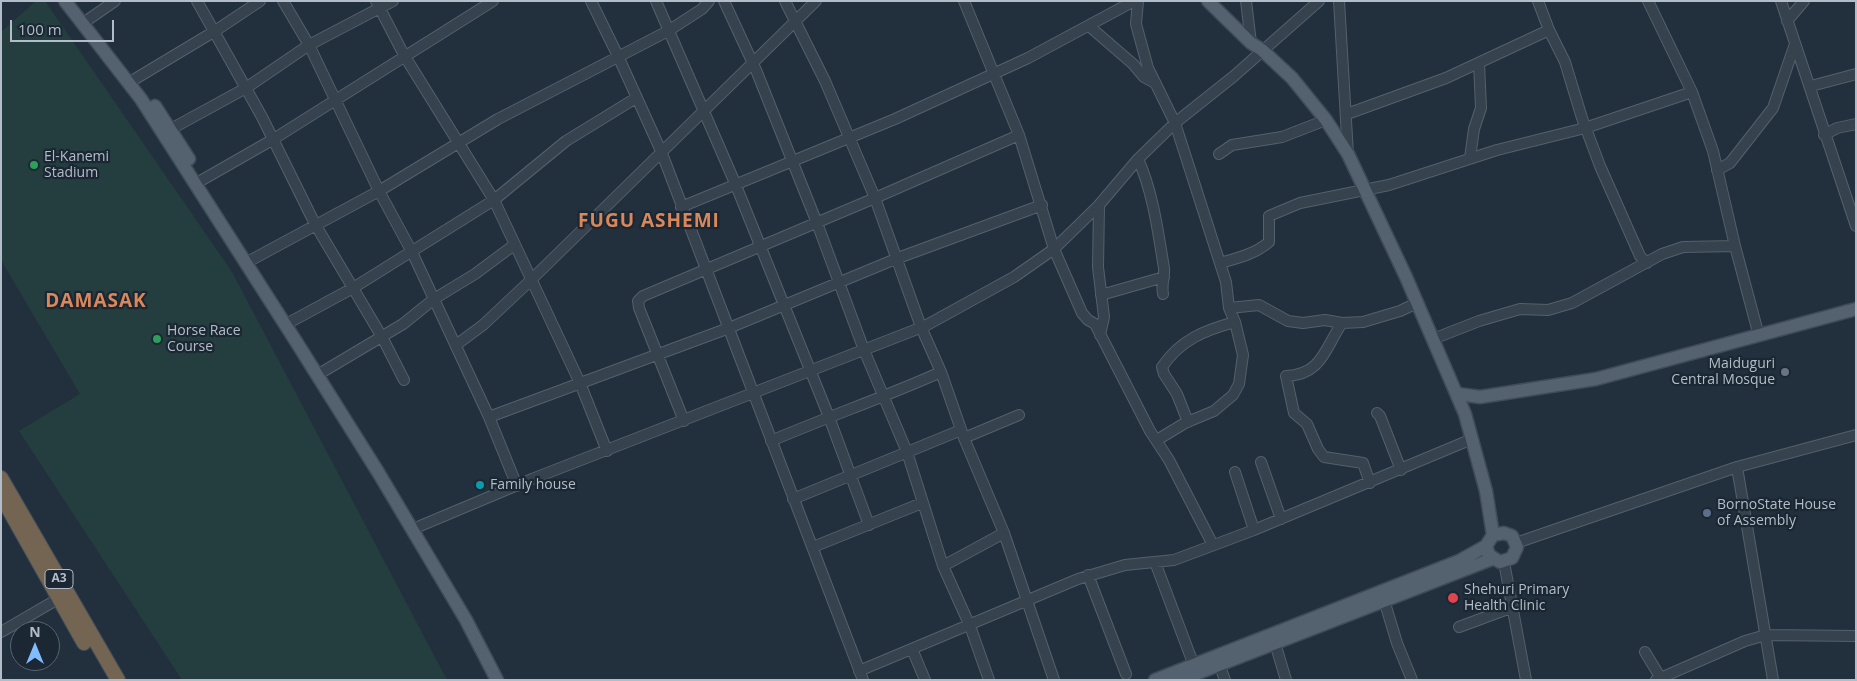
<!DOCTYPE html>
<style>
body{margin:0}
#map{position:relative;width:1857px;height:681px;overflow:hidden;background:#22303e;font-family:"Open Sans",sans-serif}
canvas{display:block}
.frame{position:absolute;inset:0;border:2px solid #b2bdc9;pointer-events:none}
.north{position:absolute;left:10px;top:621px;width:50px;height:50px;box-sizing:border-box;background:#1b2733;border:1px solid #57636f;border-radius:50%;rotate:0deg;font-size:14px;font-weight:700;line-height:20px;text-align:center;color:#b2bdc9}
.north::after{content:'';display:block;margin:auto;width:18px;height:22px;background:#82bcfd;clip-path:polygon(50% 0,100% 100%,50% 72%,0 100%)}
.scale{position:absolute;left:10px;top:20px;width:104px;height:22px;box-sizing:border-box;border:2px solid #b2bdc9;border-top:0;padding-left:6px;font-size:15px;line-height:18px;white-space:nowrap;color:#b2bdc9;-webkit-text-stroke:4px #1b2733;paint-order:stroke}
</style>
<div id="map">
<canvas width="1857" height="681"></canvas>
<div class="frame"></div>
<div class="north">N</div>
<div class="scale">100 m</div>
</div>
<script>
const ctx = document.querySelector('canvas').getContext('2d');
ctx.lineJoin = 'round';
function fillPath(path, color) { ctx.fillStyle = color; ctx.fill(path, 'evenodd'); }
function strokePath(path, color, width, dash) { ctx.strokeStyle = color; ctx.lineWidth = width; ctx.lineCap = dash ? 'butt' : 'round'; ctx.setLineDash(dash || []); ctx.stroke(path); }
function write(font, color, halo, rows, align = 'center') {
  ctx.font = font + ' "Open Sans",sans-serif'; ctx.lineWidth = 4.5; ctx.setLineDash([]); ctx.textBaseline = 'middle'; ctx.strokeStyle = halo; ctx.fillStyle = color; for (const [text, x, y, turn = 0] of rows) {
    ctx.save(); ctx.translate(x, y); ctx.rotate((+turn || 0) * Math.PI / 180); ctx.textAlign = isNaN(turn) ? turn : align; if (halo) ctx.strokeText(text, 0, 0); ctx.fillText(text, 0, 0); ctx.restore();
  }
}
fillPath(new Path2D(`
 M 36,1 L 45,1 L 232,272 L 447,680 L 182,680 L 19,431 L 80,394 L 1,260 L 1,32 Z`), '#243e3f');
const minor = new Path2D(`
 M 197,1 L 262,117 L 315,224 L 382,337 L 404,380
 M 283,1 L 309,45 L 379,191 L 412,252 L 489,417 L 517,486
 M 376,1 L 404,55 L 494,200 L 580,383 L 607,451
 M 591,1 L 618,56 L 661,151 L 863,680
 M 656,1 L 735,183 L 829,417 L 869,525
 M 724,1 L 756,70 L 817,223 L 864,350 L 907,452 L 943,566 L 970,626 L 989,680
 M 785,1 L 825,81 L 875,198 L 921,327 L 941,372 L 964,438 L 1004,533 L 1054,680
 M 964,1 L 1019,135 L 1054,249 L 1082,313 L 1088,320 L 1095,324 L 1150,431 L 1169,460 L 1213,545
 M 1138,1 L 1136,24 L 1148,68 L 1175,123 L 1226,282 L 1229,308 L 1235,322 L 1243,355 L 1239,384 L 1233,395 L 1214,411 L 1185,423 L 1157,440
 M 1246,1 L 1251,43
 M 1339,1 L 1348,154
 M 1538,1 L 1549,30 L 1565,62 L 1582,118 L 1600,166 L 1640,256 L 1647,263
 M 1648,1 L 1692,92 L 1713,151 L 1735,246 L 1759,336
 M 1781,1 L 1856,226
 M 89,19 L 115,1
 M 1787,21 L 1804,1
 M 1089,26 L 1133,64 L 1144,77 L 1155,83
 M 135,79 L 215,31 L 260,1
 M 1811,86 L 1856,74
 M 1347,114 L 1446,78 L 1549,30
 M 171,129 L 246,88 L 309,45 L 393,1
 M 1824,135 L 1837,128 L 1856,124
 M 1219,154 L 1232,145 L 1282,137 L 1326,120
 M 1470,158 L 1474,129 L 1481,108 L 1479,63
 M 1138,159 C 1153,192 1158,232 1164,268 C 1165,278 1161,282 1163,294
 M 1717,170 L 1730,163 L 1773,108 L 1795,44
 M 202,180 L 272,140 L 493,1
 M 1099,205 L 1098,267 L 1104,317 L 1100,335
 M 681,207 L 895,119 L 1028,58 L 1134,1
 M 253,259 L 379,191 L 498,119 L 668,31 L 702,9 L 709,1
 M 1220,263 C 1238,258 1255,254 1269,242 L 1269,216 L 1300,203 L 1389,185 L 1497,150 L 1585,128 L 1692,92
 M 1101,295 L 1164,277
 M 1229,308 L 1259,305 L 1288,321 L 1303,323 L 1325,320 L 1342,323 L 1363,322 L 1400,311 L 1417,303
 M 292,321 L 353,288 L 494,200 L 566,141 L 636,98
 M 1342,323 C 1325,348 1322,375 1286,376 L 1294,413 L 1307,424 L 1318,449 L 1324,457 L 1363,463 L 1370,483
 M 1433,339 L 1479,321 L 1520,309 L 1548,310 L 1572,303 L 1662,254 L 1683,247 L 1735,246
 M 456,345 L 483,325 L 532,279 L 816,1
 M 324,371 L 403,324 L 434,299 L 475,274 L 514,245
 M 1377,413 L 1380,416 L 1401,470
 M 489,417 L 729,328 L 898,258 L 1042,205
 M 684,421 L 639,308 L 638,301 L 643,296 L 875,198 L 1019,135
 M 1188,422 L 1177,394 L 1164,374 L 1162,367 C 1180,340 1205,330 1235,322
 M 964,438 L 1019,415
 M 771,441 C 827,417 885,397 941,372
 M 1261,462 L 1281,519
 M 1737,467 L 1773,680
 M 1235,472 L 1254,530
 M 793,499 L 961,430
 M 420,526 L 532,479 L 925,326 L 1014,277 L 1054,249 L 1099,205 L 1138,159 L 1175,123 L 1234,76 L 1319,1
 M 1516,543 L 1737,467 L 1856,435
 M 813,547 L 922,503
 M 1155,562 L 1196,671
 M 1504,562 L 1526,680
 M 943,566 L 1004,533
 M 1088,575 L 1126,674
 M 1384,600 L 1397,643 L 1412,680
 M 1459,627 L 1513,607
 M 1,632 L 63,596
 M 1275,643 L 1286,680
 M 912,649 L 925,680
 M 1645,652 L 1662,680
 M 1219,664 L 1225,680
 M 859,671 L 1078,579 L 1125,565 L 1174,560 L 1254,530 L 1472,439
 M 1656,680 L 1745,641 L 1766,635 L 1856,636`);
const major = new Path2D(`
 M 65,1 L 141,99 L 297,343 L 378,472 L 466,620 L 497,680
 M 1208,1 L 1251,43 L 1262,50 L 1292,78 L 1326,120 L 1348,154 L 1406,277 L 1465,414 L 1486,491 L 1493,535 L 1486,546 L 1489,555 L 1500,562 L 1512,558 L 1517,547 L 1512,536 L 1504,533 L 1493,535
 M 155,106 L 189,159
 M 1458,394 L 1480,397 L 1596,379 L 1856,309
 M 1155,680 L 1459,561 L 1486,546
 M 1180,680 L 1492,559`);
const highway = new Path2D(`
 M 1,478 L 118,680
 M 3,499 L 84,643`);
strokePath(minor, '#54606c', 12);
strokePath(major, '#3f4b57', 15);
strokePath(highway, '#414d59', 16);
strokePath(minor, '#36424e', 10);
strokePath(major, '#54616e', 12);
strokePath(highway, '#746452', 14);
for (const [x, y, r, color] of [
 [34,165,5,"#2e9e5b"],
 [157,339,5,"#2e9e5b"],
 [1785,372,5,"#6b7280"],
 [480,485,5,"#0f9aa8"],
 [1707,513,5,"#5c6f8a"],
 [1453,598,6,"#e0444e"]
]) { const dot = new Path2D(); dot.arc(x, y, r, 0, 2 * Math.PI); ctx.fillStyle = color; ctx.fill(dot); strokePath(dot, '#1b2733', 2); }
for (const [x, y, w] of [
 [59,579,28]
]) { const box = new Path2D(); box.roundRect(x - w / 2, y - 9.5, w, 19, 4); ctx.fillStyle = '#1b2733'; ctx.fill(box); strokePath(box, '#b2bdc9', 1); }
write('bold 12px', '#b2bdc9', null, [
 ["A3",59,579]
]);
write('14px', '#b2bdc9', '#1b2733', [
 ["El-Kanemi",44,157],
 ["Stadium",44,173],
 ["Horse Race",167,331],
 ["Course",167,347],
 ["Maiduguri",1775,364,"right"],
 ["Central Mosque",1775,380,"right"],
 ["Family house",490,485],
 ["BornoState House",1717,505],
 ["of Assembly",1717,521],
 ["Shehuri Primary",1464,590],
 ["Health Clinic",1464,606]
], 'left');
ctx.letterSpacing = '1px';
write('bold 19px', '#da885b', '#1b2733', [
 ["FUGU ASHEMI",649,222],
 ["DAMASAK",96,302]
]);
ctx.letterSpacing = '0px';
</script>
